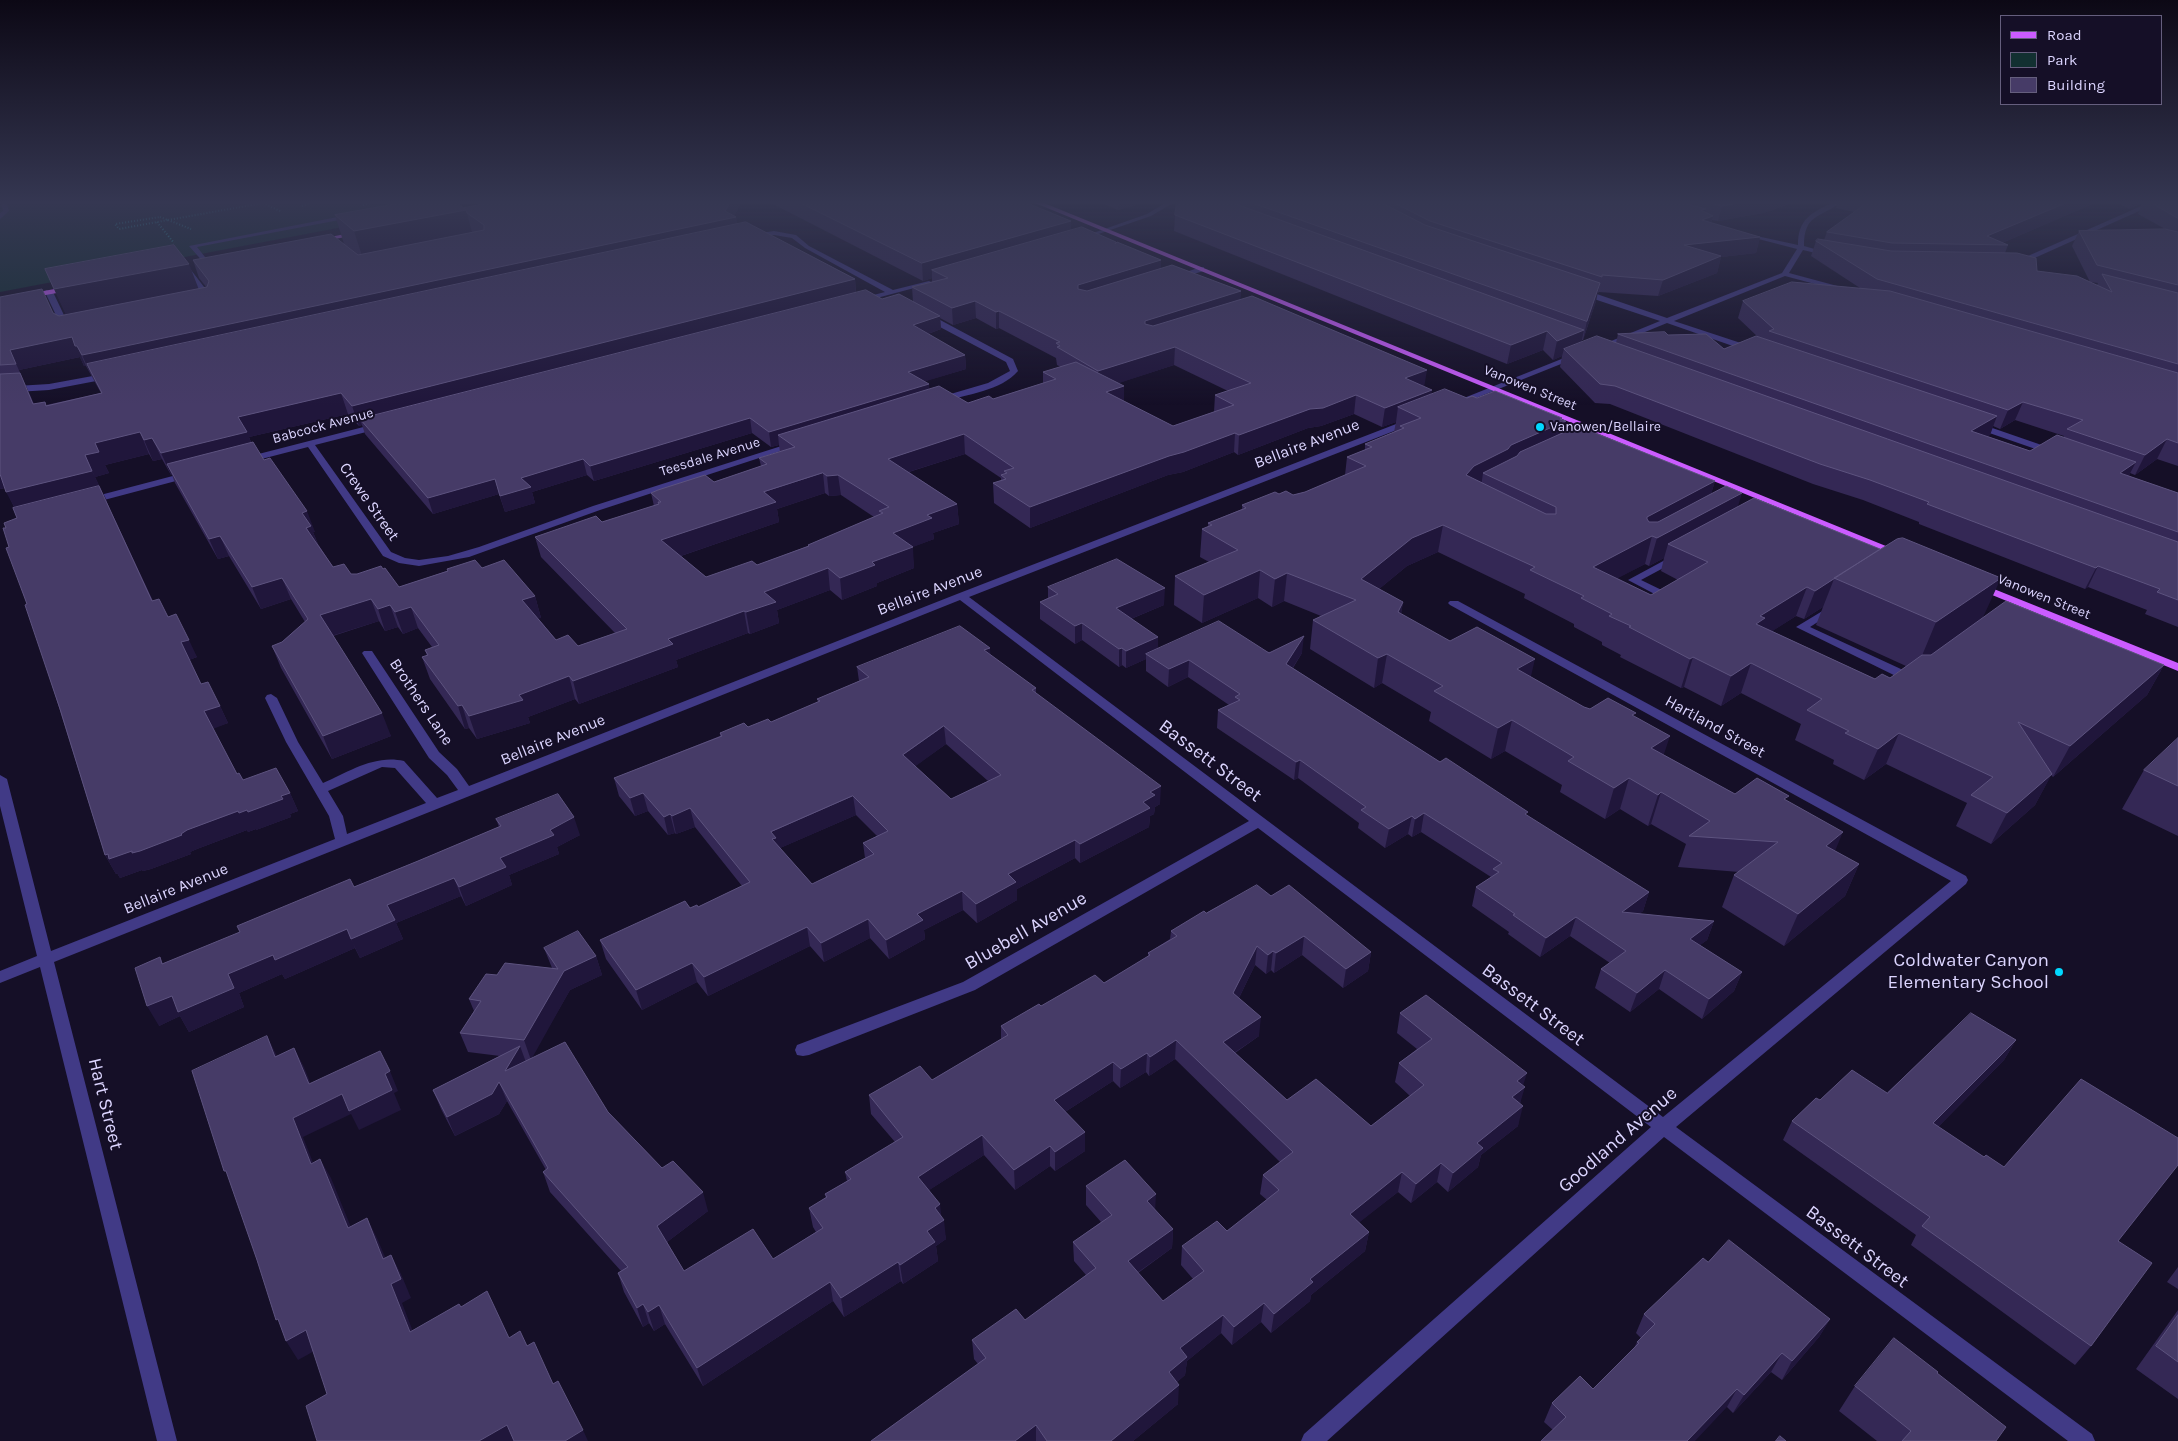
<!DOCTYPE html>
<style>
body{margin:0}
#map{position:relative;width:2178px;height:1441px;overflow:hidden;background:#150f27;font-family:Karla,sans-serif}
canvas{display:block}
.legend{position:absolute;left:2000px;top:15px;width:162px;height:90px;box-sizing:border-box;background:#150f27;border:1px solid #655e7d;margin:0;padding:6px 9px;list-style:none;font-size:15px;color:#dcd5ff}
.legend li{display:flex;align-items:center;gap:10px;height:25px}
.legend b{width:25px;border:1px solid #655e7d}
</style>
<div id="map">
<canvas width="2178" height="1441"></canvas>
<ul class="legend">
<li><b style="height:6px;background:#cb5cff"></b>Road</li>
<li><b style="height:14px;background:#123031"></b>Park</li>
<li><b style="height:14px;background:#463b67"></b>Building</li>
</ul>
</div>
<script>
const ctx = document.querySelector('canvas').getContext('2d');
ctx.lineJoin = 'round';
function fillPath(path, color) { ctx.fillStyle = color; ctx.fill(path, 'evenodd'); }
function strokePath(path, color, width, dash) { ctx.strokeStyle = color; ctx.lineWidth = width; ctx.lineCap = dash ? 'butt' : 'round'; ctx.setLineDash(dash || []); ctx.stroke(path); }
function write(font, color, halo, rows, align = 'center') {
  ctx.font = font + ' Karla,sans-serif'; ctx.lineWidth = 4; ctx.setLineDash([]); ctx.textBaseline = 'middle'; ctx.strokeStyle = halo; ctx.fillStyle = color; for (const [text, x, y, turn = 0] of rows) {
    ctx.save(); ctx.translate(x, y); ctx.rotate((+turn || 0) * Math.PI / 180); ctx.textAlign = isNaN(turn) ? turn : align; if (halo) ctx.strokeText(text, 0, 0); ctx.fillText(text, 0, 0); ctx.restore();
  }
}
fillPath(new Path2D(`
 M 0,203 L 470,203 L 0,292 Z`), '#123031');
strokePath(new Path2D(`
 M 263,203 L 282,212
 M 363,205 L 371,203
 M 302,206 L 311,203
 M 160,217 L 168,220 L 119,229 L 115,224 Z
 M 168,220 L 191,229
 M 168,220 L 263,203
 M 157,222 L 174,243`), '#2fb9b8', 2, [1, 2]);
fillPath(new Path2D(`
 M 1,203 L 7,203 L 9,211 L 0,219 L 0,213 L 3,211 Z
 M 1165,203 L 1173,203 L 1151,216 L 1084,239 L 1079,238 L 1147,214 Z
 M 1832,203 L 1840,203 C 1820,218 1804,214 1804,246 L 1832,254 L 1828,256 L 1803,250 L 1789,273 L 1841,287 L 1841,291 L 1785,276 L 1674,321 L 1756,348 L 1756,352 L 1750,352 L 1667,323 L 1601,350 L 1594,348 L 1660,321 L 1579,294 L 1579,290 L 1585,290 L 1667,318 L 1782,273 L 1797,249 L 1743,235 L 1743,233 L 1798,245 C 1798,219 1811,213 1832,203 Z
 M 2148,203 L 2157,203 L 2019,265 L 2012,263 Z
 M 353,214 L 355,215 L 355,217 L 197,247 L 209,262 L 205,264 L 189,246 Z
 M 774,231 L 796,235 L 809,246 L 893,290 L 929,281 L 933,283 L 858,303 L 858,299 L 885,292 L 805,248 L 792,238 L 774,235 L 751,237 L 748,235 Z
 M 182,266 L 188,266 L 214,300 L 214,304 L 208,304 L 182,270 Z
 M 1201,267 L 1204,267 L 1204,271 L 1175,279 L 1171,277 Z
 M 46,290 L 53,292 L 71,330 L 70,332 L 63,330 L 45,292 Z
 M 923,314 L 929,314 L 1013,359 L 1018,371 C 1001,391 967,394 943,402 L 937,402 L 937,398 L 988,383 L 1010,371 L 1006,362 L 923,318 Z
 M 1574,354 L 1581,356 L 1461,404 L 1454,402 Z
 M 109,373 L 112,374 L 112,378 L 49,390 L 0,393 L 0,387 L 49,384 Z
 M 1409,419 L 1413,422 L 1412,424 L 969,597 L 1663,1117 L 1951,881 L 1450,605 L 1448,603 L 1450,601 L 1458,601 L 1966,876 L 1968,880 L 1966,884 L 1676,1127 L 2092,1434 L 2095,1441 L 2068,1441 L 1664,1137 L 1327,1441 L 1301,1441 L 1304,1434 L 1651,1127 L 1258,828 L 975,990 L 809,1055 L 803,1056 L 797,1055 L 795,1050 L 797,1045 L 963,982 L 1249,821 L 960,600 L 54,962 L 177,1441 L 157,1441 L 40,967 L 0,983 L 0,971 L 37,956 L 0,806 L 0,775 L 7,779 L 51,951 L 335,839 L 329,816 L 286,742 L 265,698 L 267,695 L 271,694 L 277,698 L 298,742 L 323,783 C 348,772 375,754 404,761 L 437,798 L 458,790 L 447,775 L 429,758 L 362,653 L 364,651 L 372,651 L 439,752 L 457,769 L 469,786 L 957,594 ZM 382,767 L 395,768 L 426,803 L 347,834 L 343,816 L 328,791 Z
 M 1975,422 L 2056,450 L 2058,452 L 2056,454 L 2050,454 L 1972,427 L 1970,425 Z
 M 379,423 L 384,426 L 382,428 L 315,445 L 391,552 L 405,558 L 419,560 L 448,556 L 479,547 L 593,506 L 794,442 L 797,441 L 802,444 L 600,510 L 469,557 L 419,566 L 399,563 L 383,556 L 308,447 L 246,463 L 241,460 L 243,458 Z
 M 188,472 L 193,475 L 191,477 L 89,504 L 84,501 L 85,499 Z
 M 1678,553 L 1682,554 L 1683,556 L 1682,558 L 1641,580 L 1674,596 L 1676,598 L 1674,600 L 1666,600 L 1628,580 Z
 M 1834,604 L 1840,607 L 1838,609 L 1810,627 L 1916,676 L 1918,679 L 1916,682 L 1908,682 L 1796,627 Z`), '#413a86');
fillPath(new Path2D(`
 M 1035,203 L 1044,203 L 1903,553 L 1902,555 L 1894,555 Z
 M 359,231 L 362,233 L 361,234 L 319,242 L 316,240 Z
 M 71,286 L 74,286 L 74,290 L 0,303 L 0,299 Z
 M 1979,583 L 2178,663 L 2178,671 L 1975,588 L 1974,586 Z`), '#cb5cff');
fillPath(new Path2D(`
 M 489,203 L 741,203 L 734,216 L 736,217 L 737,224 L 855,279 L 856,293 L 882,299 L 913,302 L 912,287 L 932,282 L 932,278 L 923,281 L 771,203 L 1027,203 L 1071,221 L 1071,230 L 1116,243 L 1161,268 L 1241,291 L 1240,300 L 1425,387 L 1431,394 L 1467,398 L 1477,398 L 1562,418 L 1562,420 L 1566,421 L 1563,433 L 1715,481 L 1711,494 L 1983,617 L 2164,665 L 2147,695 L 2053,777 L 2051,775 L 2035,805 L 1991,844 L 1956,826 L 1967,803 L 1886,764 L 1864,780 L 1833,764 L 1834,760 L 1795,740 L 1801,724 L 1741,693 L 1721,706 L 1684,687 L 1681,688 L 1620,657 L 1621,655 L 1602,645 L 1602,642 L 1574,627 L 1574,624 L 1524,598 L 1525,594 L 1438,552 L 1407,566 L 1379,589 L 1403,602 L 1401,614 L 1450,641 L 1531,677 L 1584,707 L 1590,709 L 1635,717 L 1664,755 L 1735,794 L 1787,801 L 1835,851 L 1859,864 L 1845,896 L 1784,946 L 1722,907 L 1734,875 L 1739,872 L 1678,867 L 1686,844 L 1651,824 L 1648,826 L 1620,809 L 1605,819 L 1560,792 L 1562,785 L 1505,751 L 1491,759 L 1429,721 L 1431,712 L 1382,683 L 1374,688 L 1310,649 L 1313,620 L 1321,616 L 1284,601 L 1272,607 L 1258,598 L 1202,623 L 1174,605 L 1175,576 L 1209,562 L 1200,557 L 1202,529 L 1208,527 L 1208,523 L 1242,509 L 1242,505 L 1279,494 L 1293,495 L 1305,492 L 1345,475 L 1347,457 L 1365,450 L 1365,444 L 1394,432 L 1396,422 L 1382,427 L 1354,414 L 1321,426 L 1308,428 L 1238,455 L 1234,452 L 1183,472 L 1168,475 L 1030,528 L 994,503 L 993,483 L 1001,481 L 1001,478 L 965,454 L 909,472 L 957,504 L 959,524 L 933,533 L 934,539 L 912,547 L 914,568 L 877,583 L 877,586 L 842,600 L 830,590 L 777,610 L 779,623 L 750,634 L 748,633 L 676,660 L 678,667 L 579,704 L 575,699 L 528,717 L 530,723 L 477,739 L 469,728 L 465,729 L 430,679 L 422,657 L 427,656 L 425,650 L 432,647 L 418,628 L 403,634 L 398,627 L 385,631 L 379,621 L 333,636 L 391,736 L 332,759 L 281,668 L 272,646 L 282,642 L 305,622 L 291,599 L 261,609 L 229,556 L 218,559 L 175,483 L 172,475 L 171,475 L 162,459 L 153,461 L 149,454 L 105,465 L 109,473 L 95,477 L 153,601 L 168,617 L 197,657 L 189,660 L 201,684 L 220,706 L 228,723 L 213,728 L 237,774 L 243,780 L 290,793 L 298,811 L 290,814 L 291,817 L 256,830 L 256,829 L 248,832 L 247,830 L 197,849 L 190,852 L 191,854 L 151,869 L 143,871 L 142,870 L 120,878 L 117,873 L 116,874 L 105,855 L 9,547 L 6,528 L 17,518 L 14,507 L 5,488 L 0,489 L 0,297 L 59,316 L 66,314 L 45,269 L 199,289 L 207,288 L 199,278 L 193,260 L 344,244 L 335,215 L 464,208 ZM 940,318 L 953,325 L 976,318 L 996,329 L 999,328 L 1056,358 L 1057,365 L 1061,367 L 1043,372 L 1043,383 L 993,399 L 968,403 L 929,389 L 925,381 L 966,369 L 965,355 L 928,334 L 941,329 ZM 80,357 L 84,366 L 86,366 L 101,393 L 46,405 L 34,404 L 19,370 ZM 1174,365 L 1228,391 L 1215,395 L 1214,412 L 1173,426 L 1124,402 L 1118,383 ZM 348,414 L 359,426 L 362,425 L 365,434 L 433,514 L 499,494 L 505,512 L 535,503 L 532,492 L 587,475 L 594,481 L 752,433 L 771,447 L 779,445 L 780,452 L 759,458 L 761,466 L 714,482 L 651,493 L 654,506 L 602,522 L 535,537 L 541,557 L 615,633 L 578,646 L 556,640 L 538,618 L 541,618 L 535,596 L 482,568 L 447,569 L 447,571 L 399,587 L 351,574 L 333,567 L 318,544 L 313,532 L 315,532 L 251,442 L 249,437 ZM 825,493 L 829,496 L 841,495 L 874,517 L 808,545 L 808,546 L 757,565 L 706,577 L 681,556 L 779,522 L 777,509 ZM 1664,558 L 1661,571 L 1678,580 L 1651,595 L 1617,578 L 1645,564 L 1649,566 ZM 1823,607 L 1816,625 L 1906,666 L 1890,678 L 1875,679 L 1772,631 L 1796,616 L 1804,619 Z
 M 1102,203 L 1140,203 L 1140,204 L 1118,210 Z
 M 1177,203 L 1792,203 L 1764,213 L 1718,221 L 1712,220 L 1711,223 L 1760,237 L 1756,253 L 1721,257 L 1717,273 L 1658,296 L 1599,292 L 1598,293 L 1597,293 L 1596,301 L 1583,340 L 1582,340 L 1581,342 L 1616,343 L 1618,334 L 1668,335 L 1724,349 L 1758,337 L 1738,318 L 1743,301 L 1860,288 L 1811,256 L 1816,241 L 1824,240 L 1827,232 L 1854,212 L 1836,208 L 1838,203 L 2095,203 L 2002,243 L 2008,245 L 2005,253 L 2037,271 L 2097,285 L 2098,283 L 2090,282 L 2072,246 L 2079,231 L 2165,229 L 2138,214 L 2142,203 L 2129,209 L 2118,203 L 2178,203 L 2178,466 L 2157,459 L 2135,475 L 2130,473 L 2129,476 L 2178,493 L 2178,627 L 2145,614 L 2147,610 L 2088,587 L 2085,589 L 1919,524 L 1919,522 L 1863,500 L 1813,484 L 1610,404 L 1595,403 L 1560,367 L 1562,356 L 1553,360 L 1543,350 L 1507,364 L 1174,231 L 1175,215 ZM 2015,420 L 2064,436 L 2063,438 L 2030,451 L 1987,436 L 1990,435 L 1993,426 L 2000,429 Z
 M 1048,587 L 1164,605 L 1131,619 L 1158,648 L 1302,653 L 1293,668 L 1440,762 L 1649,892 L 1643,911 L 1639,914 L 1714,921 L 1707,940 L 1700,945 L 1742,972 L 1734,991 L 1702,1019 L 1659,989 L 1630,1012 L 1595,988 L 1601,969 L 1610,963 L 1570,936 L 1540,957 L 1508,934 L 1509,932 L 1472,906 L 1476,887 L 1491,877 L 1421,832 L 1412,837 L 1408,834 L 1385,848 L 1358,828 L 1359,823 L 1298,778 L 1294,780 L 1217,728 L 1218,710 L 1229,705 L 1188,677 L 1168,687 L 1146,671 L 1146,659 L 1126,668 L 1122,665 L 1119,667 L 1082,640 L 1075,644 L 1040,619 L 1040,602 L 1048,598 Z
 M 990,648 L 990,655 L 1036,688 L 1036,693 L 1160,804 L 1155,807 L 1154,814 L 1150,816 L 1149,827 L 1080,863 L 1075,858 L 1017,889 L 1017,900 L 977,923 L 963,910 L 924,930 L 925,939 L 889,959 L 870,938 L 824,962 L 810,946 L 708,996 L 697,982 L 642,1010 L 606,959 L 600,940 L 690,908 L 698,907 L 742,886 L 695,827 L 676,834 L 675,833 L 668,835 L 648,811 L 635,816 L 619,796 L 614,778 L 720,736 L 720,733 L 771,722 L 818,702 L 817,699 L 859,681 L 857,667 ZM 946,744 L 988,781 L 951,799 L 915,766 ZM 856,815 L 877,836 L 863,843 L 865,858 L 812,884 L 780,848 Z
 M 2178,738 L 2178,836 L 2122,809 L 2144,770 Z
 M 496,819 L 580,835 L 557,847 L 559,854 L 509,875 L 512,885 L 466,906 L 461,896 L 396,923 L 403,939 L 360,958 L 355,948 L 285,979 L 282,974 L 239,993 L 244,1007 L 189,1032 L 180,1016 L 159,1026 L 160,957 L 163,964 L 418,861 L 499,827 Z
 M 1271,896 L 1371,952 L 1368,971 L 1343,988 L 1302,955 L 1274,973 L 1271,970 L 1266,974 L 1255,965 L 1239,998 L 1259,1036 L 1235,1053 L 1287,1100 L 1371,1126 L 1410,1096 L 1395,1082 L 1399,1063 L 1417,1049 L 1397,1033 L 1400,1013 L 1523,1086 L 1520,1104 L 1518,1126 L 1481,1155 L 1478,1167 L 1448,1192 L 1437,1182 L 1411,1203 L 1398,1192 L 1359,1222 L 1369,1232 L 1365,1251 L 1311,1295 L 1310,1301 L 1271,1333 L 1261,1322 L 1232,1345 L 1221,1333 L 1187,1361 L 1185,1375 L 1177,1382 L 1178,1404 L 1133,1441 L 871,1441 L 978,1364 L 974,1359 L 972,1340 L 1025,1320 L 1086,1275 L 1074,1261 L 1073,1242 L 1101,1222 L 1086,1205 L 1086,1186 L 1155,1210 L 1173,1229 L 1172,1248 L 1138,1273 L 1163,1301 L 1193,1279 L 1181,1265 L 1182,1246 L 1227,1231 L 1267,1200 L 1260,1194 L 1263,1175 L 1280,1162 L 1175,1059 L 1149,1076 L 1146,1072 L 1120,1088 L 1113,1081 L 1065,1112 L 1085,1132 L 1085,1151 L 1055,1171 L 1050,1166 L 1015,1190 L 984,1155 L 929,1190 L 941,1216 L 946,1239 L 936,1246 L 938,1261 L 903,1284 L 901,1281 L 844,1317 L 833,1301 L 703,1386 L 665,1324 L 654,1331 L 649,1323 L 643,1327 L 624,1292 L 618,1273 L 621,1271 L 550,1192 L 543,1172 L 546,1170 L 507,1101 L 499,1114 L 455,1136 L 441,1109 L 433,1090 L 500,1056 L 468,1052 L 460,1033 L 474,1011 L 469,999 L 497,975 L 552,968 L 544,948 L 596,956 L 602,975 L 570,990 L 531,1058 L 608,1112 L 662,1168 L 708,1211 L 667,1242 L 684,1271 L 773,1259 L 816,1232 L 813,1227 L 809,1208 L 826,1198 L 825,1194 L 847,1181 L 845,1172 L 895,1142 L 871,1114 L 869,1095 L 932,1080 L 1001,1039 L 1001,1026 L 1041,1006 L 1104,983 L 1148,957 L 1148,953 L 1170,939 L 1171,931 L 1206,913 Z
 M 2016,1040 L 2004,1060 L 1938,1127 L 1984,1157 L 2119,1241 L 2091,1346 L 2075,1365 L 1911,1245 L 1916,1235 L 1783,1140 L 1792,1121 L 1820,1100 L 1887,1093 Z
 M 1708,1262 L 1830,1319 L 1819,1337 L 1782,1380 L 1771,1372 L 1733,1413 L 1727,1407 L 1553,1430 L 1544,1422 L 1552,1403 L 1593,1389 L 1634,1348 L 1637,1342 L 1641,1338 L 1636,1333 L 1644,1314 Z
 M 2178,1267 L 2178,1289 L 2167,1282 Z
 M 2178,1310 L 2178,1399 L 2136,1369 Z
 M 1937,1373 L 1996,1441 L 1877,1441 L 1839,1411 L 1855,1386 Z`), '#342855');
fillPath(new Path2D(`
 M 730,203 L 741,203 L 734,217 L 736,217 L 738,233 L 87,364 L 91,375 L 82,355 L 725,211 Z
 M 1119,203 L 1140,203 L 1140,204 L 1118,210 Z
 M 1738,203 L 1792,203 L 1764,213 L 1718,221 L 1722,206 Z
 M 2066,203 L 2095,203 L 1997,245 L 1987,236 Z
 M 2132,203 L 2142,203 L 2129,209 Z
 M 1706,209 L 1703,219 L 1713,216 L 1709,231 L 1698,235 L 1701,210 Z
 M 466,210 L 475,243 L 365,265 L 354,231 Z
 M 1071,221 L 1071,238 L 932,270 L 932,278 L 923,281 L 922,263 Z
 M 1760,237 L 1756,253 L 1721,257 L 1717,273 L 1658,296 L 1663,280 L 1684,245 Z
 M 1161,260 L 1161,277 L 1078,302 L 1078,285 Z
 M 189,264 L 203,300 L 71,326 L 54,289 Z
 M 855,279 L 856,298 L 360,419 L 362,425 L 359,426 L 352,406 Z
 M 1600,283 L 1596,301 L 1583,340 L 1587,321 Z
 M 1241,291 L 1240,308 L 1144,338 L 1145,321 Z
 M 975,301 L 976,318 L 953,325 L 952,308 Z
 M 999,311 L 999,328 L 996,329 L 996,312 Z
 M 940,316 L 941,329 L 914,339 L 913,325 Z
 M 1584,330 L 1580,349 L 1564,349 L 1562,356 L 1553,360 L 1557,341 Z
 M 1547,331 L 1543,350 L 1507,364 L 1511,345 Z
 M 72,337 L 77,346 L 86,366 L 84,366 L 80,357 L 19,370 L 25,384 L 10,350 Z
 M 1175,347 L 1174,365 L 1098,390 L 1098,371 Z
 M 965,355 L 966,369 L 910,386 L 908,372 Z
 M 1427,370 L 1424,388 L 1405,378 Z
 M 20,373 L 29,393 L 43,425 L 33,404 Z
 M 929,384 L 930,398 L 778,435 L 779,445 L 771,447 L 769,432 Z
 M 1124,386 L 1124,405 L 1106,392 Z
 M 1432,390 L 1429,408 L 1398,407 L 1396,422 L 1382,427 L 1385,408 Z
 M 341,393 L 348,414 L 249,437 L 255,453 L 167,464 L 172,475 L 171,475 L 161,453 L 238,417 Z
 M 1356,395 L 1354,414 L 1321,426 L 1308,428 L 1238,455 L 1239,435 L 1310,409 Z
 M 2023,402 L 2015,420 L 2000,429 L 2008,410 Z
 M 1997,416 L 1990,435 L 1963,450 L 1971,431 Z
 M 750,418 L 752,433 L 594,481 L 590,466 Z
 M 1562,418 L 1561,423 L 1566,421 L 1560,447 L 1483,473 L 1481,487 L 1466,475 L 1474,466 Z
 M 140,432 L 149,454 L 105,465 L 109,473 L 95,477 L 85,455 L 95,443 Z
 M 1235,433 L 1234,452 L 1183,472 L 1168,475 L 1030,528 L 1030,507 L 1169,456 Z
 M 964,434 L 965,454 L 889,478 L 888,459 Z
 M 152,438 L 162,459 L 153,461 L 144,440 Z
 M 2167,439 L 2157,459 L 2135,475 L 2145,455 Z
 M 583,459 L 587,475 L 532,492 L 535,503 L 505,512 L 500,496 L 521,478 Z
 M 2136,462 L 2126,481 L 2120,473 Z
 M 0,471 L 8,487 L 0,489 Z
 M 92,471 L 107,501 L 18,514 L 6,492 Z
 M 823,473 L 825,493 L 777,509 L 779,522 L 666,561 L 661,540 L 764,492 Z
 M 838,475 L 841,495 L 829,496 L 827,476 Z
 M 495,479 L 499,494 L 433,514 L 428,498 Z
 M 1715,481 L 1707,508 L 1652,536 L 1645,564 L 1586,595 L 1593,567 L 1647,517 Z
 M 1742,493 L 1734,520 L 1668,544 L 1664,558 L 1649,566 L 1657,538 Z
 M 957,504 L 959,524 L 933,533 L 934,539 L 895,554 L 893,533 L 927,515 Z
 M 307,511 L 315,532 L 313,532 L 319,547 L 314,548 L 302,513 Z
 M 1443,525 L 1438,552 L 1407,566 L 1357,607 L 1361,579 L 1412,538 Z
 M 220,536 L 229,556 L 218,559 L 209,539 Z
 M 913,547 L 914,568 L 877,583 L 877,586 L 842,600 L 840,578 L 872,562 Z
 M 2098,566 L 2088,587 L 2085,589 L 2096,568 Z
 M 828,568 L 830,590 L 777,610 L 779,623 L 750,634 L 746,612 L 764,592 Z
 M 1260,570 L 1258,598 L 1202,623 L 1204,595 Z
 M 1287,573 L 1284,601 L 1272,607 L 1275,579 Z
 M 282,578 L 291,599 L 261,609 L 252,587 Z
 M 2001,578 L 1980,624 L 1916,670 L 1936,622 Z
 M 1834,579 L 1823,607 L 1804,619 L 1815,591 Z
 M 1807,587 L 1796,616 L 1757,641 L 1756,624 L 1760,616 Z
 M 1165,588 L 1164,605 L 1116,625 L 1116,608 Z
 M 535,596 L 541,618 L 528,622 L 522,600 Z
 M 371,599 L 379,621 L 328,637 L 320,615 Z
 M 1403,602 L 1398,631 L 1398,612 Z
 M 390,605 L 398,627 L 385,631 L 378,609 Z
 M 411,607 L 418,628 L 403,634 L 395,612 Z
 M 744,611 L 748,633 L 676,660 L 678,667 L 579,704 L 573,681 L 668,639 Z
 M 1082,623 L 1082,640 L 1075,644 L 1075,626 Z
 M 1304,636 L 1302,653 L 1284,681 L 1286,664 Z
 M 1158,637 L 1158,654 L 1146,654 L 1146,659 L 1126,668 L 1126,651 Z
 M 189,640 L 197,657 L 189,660 L 181,642 Z
 M 990,648 L 991,665 L 984,650 Z
 M 1122,648 L 1122,665 L 1119,667 L 1119,649 Z
 M 1387,654 L 1382,683 L 1374,688 L 1378,658 Z
 M 1693,657 L 1684,687 L 1681,688 L 1690,659 Z
 M 1535,659 L 1528,689 L 1517,669 Z
 M 1189,660 L 1188,677 L 1168,687 L 1169,669 Z
 M 1751,663 L 1741,693 L 1721,706 L 1731,676 Z
 M 2164,665 L 2147,695 L 2053,777 L 2070,746 Z
 M 569,676 L 575,699 L 528,717 L 530,723 L 477,739 L 469,716 L 519,695 Z
 M 462,705 L 469,728 L 465,729 L 458,706 Z
 M 220,706 L 228,723 L 213,729 L 204,711 Z
 M 382,713 L 391,736 L 332,759 L 323,736 Z
 M 1512,720 L 1505,751 L 1491,759 L 1498,728 Z
 M 944,726 L 946,744 L 905,774 L 903,755 Z
 M 1899,733 L 1886,764 L 1864,780 L 1878,749 Z
 M 1670,736 L 1660,766 L 1651,748 Z
 M 1300,760 L 1298,778 L 1294,780 L 1296,762 Z
 M 2052,774 L 2035,805 L 1991,844 L 2007,813 Z
 M 1629,778 L 1620,809 L 1605,819 L 1614,788 Z
 M 1161,786 L 1160,804 L 1155,807 L 1154,814 L 1150,816 L 1149,827 L 1080,863 L 1080,844 L 1143,802 L 1150,792 Z
 M 1661,792 L 1651,824 L 1648,826 L 1658,795 Z
 M 290,793 L 298,811 L 290,814 L 291,817 L 256,830 L 256,829 L 248,832 L 247,830 L 197,849 L 190,852 L 191,854 L 151,869 L 143,871 L 142,870 L 120,878 L 117,873 L 116,874 L 105,855 L 132,851 L 181,834 L 187,830 Z
 M 643,793 L 648,811 L 635,816 L 630,798 Z
 M 853,796 L 856,815 L 778,849 L 776,858 L 771,832 Z
 M 690,808 L 695,827 L 676,834 L 672,816 Z
 M 1424,813 L 1421,832 L 1412,837 L 1415,819 Z
 M 670,814 L 675,833 L 668,835 L 664,817 Z
 M 1412,816 L 1408,834 L 1385,848 L 1389,829 Z
 M 574,817 L 580,835 L 557,847 L 559,854 L 509,875 L 512,885 L 466,906 L 459,887 L 500,858 Z
 M 1843,832 L 1830,863 L 1826,846 Z
 M 1075,840 L 1075,858 L 1017,889 L 1017,900 L 977,923 L 976,904 L 1008,874 Z
 M 1859,864 L 1845,896 L 1784,946 L 1798,914 Z
 M 454,878 L 461,896 L 396,923 L 403,939 L 360,958 L 351,939 L 387,905 Z
 M 962,891 L 963,910 L 924,930 L 925,939 L 889,959 L 886,940 L 917,914 Z
 M 1649,892 L 1643,911 L 1616,931 L 1622,912 Z
 M 1576,917 L 1570,936 L 1540,957 L 1546,938 Z
 M 868,919 L 870,938 L 824,962 L 821,943 Z
 M 1714,921 L 1707,940 L 1683,958 L 1690,939 Z
 M 807,927 L 810,946 L 708,996 L 704,977 Z
 M 347,929 L 355,948 L 285,979 L 282,974 L 239,993 L 244,1007 L 189,1032 L 180,1016 L 159,1026 L 147,1006 L 273,955 Z
 M 1304,936 L 1302,955 L 1274,973 L 1276,953 Z
 M 1257,946 L 1255,965 L 1232,1012 L 1233,993 Z
 M 1273,951 L 1271,970 L 1266,974 L 1268,955 Z
 M 1371,952 L 1368,971 L 1343,988 L 1346,969 Z
 M 596,956 L 602,975 L 570,990 L 531,1060 L 524,1040 L 564,971 Z
 M 692,963 L 697,982 L 642,1010 L 636,990 Z
 M 1665,970 L 1659,989 L 1630,1012 L 1637,993 Z
 M 1742,972 L 1734,991 L 1702,1019 L 1709,999 Z
 M 1261,1017 L 1259,1036 L 1222,1061 L 1223,1042 Z
 M 267,1036 L 277,1056 L 285,1076 L 275,1057 Z
 M 1176,1040 L 1175,1059 L 1149,1076 L 1150,1057 Z
 M 2016,1040 L 2004,1060 L 1922,1143 L 1933,1123 Z
 M 520,1046 L 527,1065 L 505,1071 Z
 M 294,1048 L 304,1067 L 319,1104 L 309,1084 Z
 M 1147,1053 L 1146,1072 L 1120,1088 L 1121,1069 Z
 M 1113,1062 L 1113,1081 L 1054,1119 L 1054,1100 Z
 M 390,1071 L 398,1091 L 394,1093 L 401,1110 L 359,1130 L 351,1114 L 303,1137 L 321,1183 L 311,1164 L 293,1118 Z
 M 1527,1073 L 1522,1089 L 1525,1087 L 1519,1107 L 1507,1117 L 1517,1081 Z
 M 499,1082 L 507,1101 L 499,1114 L 455,1136 L 447,1117 Z
 M 1523,1106 L 1518,1126 L 1481,1155 L 1478,1167 L 1448,1192 L 1453,1173 L 1477,1143 Z
 M 1085,1132 L 1085,1151 L 1055,1171 L 1055,1152 Z
 M 982,1135 L 984,1155 L 920,1196 L 918,1177 Z
 M 1050,1146 L 1050,1166 L 1015,1190 L 1014,1170 Z
 M 320,1159 L 331,1178 L 359,1247 L 348,1228 Z
 M 1441,1163 L 1437,1182 L 1411,1203 L 1416,1184 Z
 M 1402,1172 L 1398,1192 L 1346,1233 L 1350,1214 Z
 M 703,1192 L 708,1211 L 663,1245 L 657,1226 Z
 M 1156,1194 L 1155,1213 L 1147,1201 Z
 M 940,1204 L 942,1222 L 944,1220 L 946,1239 L 936,1246 L 938,1261 L 903,1284 L 900,1265 L 927,1231 L 935,1208 Z
 M 367,1218 L 377,1238 L 394,1278 L 383,1259 Z
 M 1173,1229 L 1172,1248 L 1127,1280 L 1128,1261 Z
 M 1369,1232 L 1365,1251 L 1311,1295 L 1310,1301 L 1271,1333 L 1274,1314 L 1310,1279 Z
 M 391,1255 L 401,1274 L 411,1298 L 402,1303 L 420,1350 L 410,1332 L 391,1284 Z
 M 898,1262 L 901,1281 L 844,1317 L 841,1298 Z
 M 830,1282 L 833,1301 L 703,1386 L 697,1368 Z
 M 1264,1303 L 1261,1322 L 1232,1345 L 1234,1327 Z
 M 643,1304 L 649,1323 L 643,1327 L 637,1308 Z
 M 659,1305 L 665,1324 L 654,1331 L 648,1312 Z
 M 1223,1315 L 1221,1333 L 1187,1361 L 1185,1375 L 1167,1391 L 1169,1372 L 1180,1348 Z
 M 1830,1319 L 1819,1337 L 1782,1380 L 1792,1361 Z
 M 306,1330 L 318,1349 L 298,1360 L 286,1341 Z
 M 1782,1353 L 1771,1372 L 1733,1413 L 1744,1395 Z
 M 1179,1385 L 1178,1404 L 1133,1441 L 1111,1441 Z
 M 1737,1389 L 1727,1407 L 1695,1441 L 1687,1441 Z
 M 507,1425 L 515,1441 L 479,1441 Z
 M 1036,1425 L 1036,1441 L 1015,1441 Z
 M 583,1430 L 588,1441 L 565,1441 Z`), '#20163b');
const building = new Path2D(`
 M 400,203 L 458,203 L 466,210 L 354,231 L 335,215 Z
 M 489,203 L 730,203 L 725,211 L 736,217 L 102,351 L 82,355 L 77,346 L 75,346 L 72,337 L 10,350 L 16,364 L 0,365 L 0,297 L 42,289 L 53,313 L 59,316 L 207,287 L 209,281 L 193,260 L 331,234 L 358,255 L 484,230 L 484,225 L 467,213 L 466,210 L 464,208 Z
 M 801,203 L 1027,203 L 1071,221 L 922,263 Z
 M 1177,203 L 1233,203 L 1584,330 L 1557,341 L 1547,331 L 1511,345 L 1175,215 Z
 M 1253,203 L 1382,203 L 1425,225 L 1600,283 L 1587,321 Z
 M 1395,203 L 1683,203 L 1706,209 L 1701,210 L 1713,216 L 1702,220 L 1760,237 L 1684,245 L 1721,256 L 1663,280 L 1602,275 L 1602,277 L 1430,221 Z
 M 1710,203 L 1738,203 L 1722,206 Z
 M 1867,203 L 2066,203 L 1987,236 L 2008,245 L 1892,243 L 1827,232 Z
 M 2152,203 L 2178,203 L 2178,218 Z
 M 746,222 L 855,279 L 352,406 L 341,393 L 238,417 L 247,432 L 161,453 L 152,438 L 144,440 L 140,432 L 95,443 L 99,452 L 85,455 L 92,471 L 6,492 L 0,474 L 0,374 L 20,373 L 33,404 L 45,402 L 46,406 L 102,393 L 87,364 Z
 M 1082,227 L 1116,242 L 1115,244 L 1117,242 L 1161,260 L 1078,285 L 1078,289 L 1087,291 L 1172,265 L 1241,291 L 1145,321 L 1145,324 L 1153,326 L 1252,296 L 1427,370 L 1405,378 L 1432,390 L 1385,408 L 1356,395 L 1323,408 L 1310,409 L 1239,435 L 1235,433 L 1184,452 L 1169,456 L 1030,507 L 993,483 L 1006,479 L 1001,475 L 1007,473 L 1004,471 L 1014,468 L 964,434 L 888,459 L 957,504 L 927,515 L 932,518 L 893,533 L 913,547 L 872,562 L 875,565 L 840,578 L 828,568 L 764,592 L 776,602 L 746,612 L 744,611 L 668,639 L 673,644 L 573,681 L 569,676 L 519,695 L 523,700 L 469,716 L 462,705 L 458,706 L 422,657 L 428,655 L 425,650 L 439,645 L 411,607 L 395,612 L 390,605 L 378,609 L 371,599 L 320,615 L 382,713 L 323,736 L 272,646 L 282,642 L 308,619 L 282,578 L 252,587 L 220,536 L 209,539 L 167,464 L 253,442 L 264,460 L 270,458 L 307,511 L 302,513 L 311,526 L 306,528 L 333,567 L 344,564 L 351,574 L 357,574 L 381,566 L 383,569 L 385,568 L 399,587 L 448,571 L 447,569 L 475,560 L 482,568 L 504,560 L 535,596 L 522,600 L 556,640 L 568,635 L 578,646 L 627,629 L 535,537 L 596,516 L 602,522 L 659,504 L 658,502 L 661,502 L 651,493 L 658,490 L 705,475 L 714,482 L 767,464 L 759,458 L 795,447 L 778,435 L 939,386 L 968,403 L 989,396 L 993,399 L 1056,379 L 1043,372 L 1076,362 L 1124,386 L 1106,392 L 1173,426 L 1234,405 L 1215,395 L 1251,383 L 1175,347 L 1098,371 L 1057,347 L 1060,346 L 1056,343 L 1060,342 L 999,311 L 996,312 L 975,301 L 952,308 L 912,287 L 948,278 L 932,270 ZM 823,473 L 827,476 L 838,475 L 889,507 L 879,511 L 883,513 L 808,545 L 809,546 L 757,565 L 752,561 L 706,577 L 661,540 L 776,502 L 764,492 Z
 M 2165,229 L 2178,232 L 2178,285 L 2097,265 L 2079,231 Z
 M 1818,239 L 1891,251 L 2017,253 L 2036,258 L 2037,271 L 2077,276 L 2112,292 L 2102,274 L 2178,293 L 2178,364 L 1877,279 L 1816,241 Z
 M 174,245 L 189,264 L 54,289 L 45,269 Z
 M 1792,282 L 1890,291 L 2178,373 L 2178,443 L 2167,439 L 2145,455 L 2067,429 L 2083,420 L 2023,402 L 2008,410 L 1769,331 L 1774,329 L 1743,301 Z
 M 866,290 L 882,299 L 899,294 L 940,316 L 913,325 L 965,355 L 908,372 L 929,384 L 769,432 L 750,418 L 590,466 L 583,459 L 521,478 L 531,487 L 500,496 L 495,479 L 428,498 L 360,419 Z
 M 1665,332 L 1668,335 L 1706,334 L 1724,349 L 1756,336 L 1997,416 L 1971,431 L 2030,451 L 2057,435 L 2136,462 L 2120,473 L 2178,493 L 2178,532 L 1618,334 Z
 M 1597,336 L 2178,542 L 2178,600 L 2157,592 L 2160,589 L 2098,566 L 2096,568 L 1927,504 L 1929,502 L 1870,480 L 1820,464 L 1615,386 L 1600,384 L 1564,349 Z
 M 1445,389 L 1467,398 L 1472,396 L 1477,398 L 1495,391 L 1562,418 L 1560,419 L 1566,421 L 1511,445 L 1508,449 L 1474,466 L 1466,475 L 1546,514 L 1556,514 L 1556,507 L 1483,473 L 1517,456 L 1520,452 L 1578,426 L 1715,481 L 1647,517 L 1647,519 L 1649,522 L 1658,522 L 1726,486 L 1742,493 L 1657,538 L 1652,536 L 1593,567 L 1651,595 L 1708,562 L 1668,544 L 1754,498 L 1880,549 L 1815,591 L 1807,587 L 1760,616 L 1765,618 L 1756,624 L 1875,679 L 1882,674 L 1890,678 L 1922,655 L 1931,655 L 2006,601 L 2164,665 L 2070,746 L 2018,722 L 2052,774 L 2007,813 L 1971,795 L 1993,777 L 1899,733 L 1878,749 L 1845,733 L 1849,731 L 1807,710 L 1822,699 L 1751,663 L 1731,676 L 1693,657 L 1690,659 L 1629,627 L 1631,626 L 1609,616 L 1612,614 L 1581,598 L 1584,596 L 1530,570 L 1535,567 L 1443,525 L 1412,538 L 1361,579 L 1403,602 L 1398,612 L 1450,641 L 1477,627 L 1535,659 L 1517,669 L 1584,707 L 1590,709 L 1608,698 L 1636,713 L 1632,715 L 1670,736 L 1651,748 L 1735,794 L 1757,778 L 1789,796 L 1784,799 L 1843,832 L 1826,846 L 1859,864 L 1798,914 L 1734,875 L 1778,842 L 1689,836 L 1710,821 L 1661,792 L 1658,795 L 1629,778 L 1614,788 L 1568,761 L 1574,757 L 1512,720 L 1498,728 L 1434,691 L 1443,686 L 1387,654 L 1378,658 L 1313,620 L 1356,600 L 1287,573 L 1275,579 L 1260,570 L 1204,595 L 1175,576 L 1238,550 L 1202,529 L 1212,525 L 1208,523 L 1246,508 L 1242,505 L 1275,492 L 1279,494 L 1286,491 L 1293,495 L 1305,492 L 1366,466 L 1347,457 L 1372,447 L 1365,444 L 1404,428 L 1400,426 L 1421,418 L 1398,407 Z
 M 99,486 L 152,601 L 159,599 L 168,617 L 176,614 L 189,640 L 181,642 L 201,684 L 208,682 L 220,706 L 204,711 L 237,774 L 239,773 L 243,780 L 276,768 L 290,793 L 281,796 L 283,799 L 248,812 L 247,810 L 239,813 L 238,811 L 187,830 L 181,834 L 182,835 L 140,851 L 132,853 L 132,851 L 109,859 L 108,854 L 105,855 L 60,709 L 25,605 L 27,604 L 6,548 L 9,547 L 3,528 L 6,528 L 4,523 L 17,518 L 13,508 Z
 M 1903,538 L 2001,578 L 1936,622 L 1834,578 L 1897,539 Z
 M 1117,559 L 1165,588 L 1116,608 L 1158,637 L 1126,651 L 1122,648 L 1119,649 L 1082,623 L 1075,626 L 1040,602 L 1058,594 L 1048,587 Z
 M 1219,621 L 1269,653 L 1304,636 L 1286,664 L 1440,762 L 1446,758 L 1528,812 L 1525,814 L 1649,892 L 1622,912 L 1714,921 L 1690,939 L 1742,972 L 1709,999 L 1665,970 L 1637,993 L 1601,969 L 1626,951 L 1576,917 L 1546,938 L 1513,915 L 1515,914 L 1476,887 L 1499,872 L 1493,869 L 1502,863 L 1424,813 L 1415,819 L 1412,816 L 1389,829 L 1361,810 L 1366,807 L 1300,760 L 1296,762 L 1218,710 L 1240,700 L 1235,697 L 1240,694 L 1189,660 L 1169,669 L 1146,654 Z
 M 960,626 L 990,648 L 984,650 L 1036,688 L 1032,690 L 1161,786 L 1150,792 L 1155,795 L 1143,802 L 1150,808 L 1080,844 L 1075,840 L 1008,874 L 1016,882 L 976,904 L 962,891 L 917,914 L 923,920 L 886,940 L 868,919 L 821,943 L 807,927 L 704,977 L 692,963 L 636,990 L 600,940 L 685,901 L 690,908 L 697,905 L 698,907 L 750,882 L 690,808 L 672,816 L 670,814 L 664,817 L 643,793 L 630,798 L 614,778 L 722,736 L 720,733 L 744,723 L 748,727 L 768,719 L 771,722 L 820,701 L 817,699 L 869,677 L 857,667 ZM 944,726 L 1001,775 L 951,799 L 903,755 ZM 853,796 L 888,831 L 863,843 L 874,854 L 812,884 L 772,839 L 776,838 L 771,832 Z
 M 2178,738 L 2178,786 L 2144,770 Z
 M 558,794 L 574,817 L 550,830 L 554,835 L 500,858 L 506,867 L 459,887 L 454,878 L 387,905 L 395,920 L 351,939 L 347,929 L 275,960 L 273,955 L 228,974 L 234,988 L 178,1012 L 172,996 L 147,1006 L 135,968 L 160,957 L 162,964 L 240,932 L 237,926 L 350,879 L 354,887 L 418,861 L 501,826 L 496,819 Z
 M 1257,885 L 1271,896 L 1289,885 L 1371,952 L 1346,969 L 1304,936 L 1276,953 L 1273,951 L 1268,955 L 1257,946 L 1233,993 L 1261,1017 L 1223,1042 L 1287,1100 L 1316,1079 L 1371,1126 L 1424,1085 L 1399,1063 L 1432,1039 L 1400,1013 L 1426,995 L 1527,1073 L 1517,1081 L 1525,1087 L 1512,1097 L 1523,1106 L 1477,1143 L 1483,1148 L 1453,1173 L 1441,1163 L 1416,1184 L 1402,1172 L 1350,1214 L 1369,1232 L 1310,1279 L 1313,1282 L 1274,1314 L 1264,1303 L 1234,1327 L 1223,1315 L 1180,1348 L 1187,1357 L 1169,1372 L 1179,1385 L 1111,1441 L 1047,1441 L 1036,1425 L 1015,1441 L 871,1441 L 986,1358 L 972,1340 L 1016,1309 L 1025,1320 L 1096,1268 L 1073,1242 L 1112,1215 L 1086,1186 L 1125,1160 L 1156,1194 L 1147,1201 L 1173,1229 L 1128,1261 L 1163,1301 L 1204,1271 L 1182,1246 L 1217,1221 L 1227,1231 L 1279,1190 L 1263,1175 L 1293,1152 L 1176,1040 L 1150,1057 L 1147,1053 L 1121,1069 L 1113,1062 L 1054,1100 L 1085,1132 L 1055,1152 L 1050,1146 L 1014,1170 L 982,1135 L 918,1177 L 940,1204 L 935,1208 L 944,1220 L 927,1231 L 935,1242 L 900,1265 L 898,1262 L 841,1298 L 830,1282 L 697,1368 L 659,1305 L 648,1312 L 643,1304 L 637,1308 L 618,1273 L 628,1267 L 543,1172 L 548,1168 L 499,1082 L 492,1094 L 447,1117 L 433,1090 L 520,1046 L 505,1071 L 565,1042 L 608,1112 L 662,1168 L 673,1161 L 703,1192 L 657,1226 L 684,1271 L 753,1229 L 773,1259 L 823,1228 L 809,1208 L 827,1197 L 825,1194 L 851,1179 L 845,1172 L 903,1137 L 869,1095 L 920,1066 L 932,1080 L 1008,1035 L 1001,1026 L 1039,1004 L 1041,1006 L 1095,975 L 1104,983 L 1150,955 L 1148,953 L 1177,936 L 1171,931 L 1204,911 L 1206,913 Z
 M 578,931 L 596,956 L 564,971 L 524,1040 L 460,1033 L 481,1001 L 469,999 L 486,974 L 497,975 L 505,963 L 558,969 L 544,948 Z
 M 1971,1013 L 2016,1040 L 1933,1123 L 1984,1157 L 1986,1155 L 2004,1167 L 2081,1079 L 2178,1138 L 2178,1165 L 2118,1241 L 2152,1263 L 2091,1346 L 1922,1226 L 1930,1217 L 1792,1121 L 1816,1098 L 1820,1100 L 1852,1070 L 1887,1093 Z
 M 267,1036 L 275,1057 L 294,1048 L 309,1084 L 380,1051 L 390,1071 L 385,1074 L 392,1090 L 349,1111 L 342,1094 L 293,1118 L 311,1164 L 320,1159 L 348,1228 L 367,1218 L 383,1259 L 391,1255 L 401,1279 L 391,1284 L 410,1332 L 459,1304 L 461,1307 L 487,1291 L 509,1338 L 520,1331 L 527,1346 L 534,1342 L 553,1384 L 558,1381 L 583,1430 L 565,1441 L 514,1441 L 507,1425 L 479,1441 L 317,1441 L 306,1406 L 327,1394 L 306,1330 L 286,1341 L 278,1319 L 276,1320 L 257,1260 L 226,1171 L 224,1171 L 192,1071 Z
 M 1729,1240 L 1830,1319 L 1792,1361 L 1782,1353 L 1744,1395 L 1737,1389 L 1687,1441 L 1541,1441 L 1566,1417 L 1552,1403 L 1580,1376 L 1593,1389 L 1639,1343 L 1637,1342 L 1655,1324 L 1644,1314 L 1703,1258 L 1708,1262 Z
 M 2178,1315 L 2178,1362 L 2156,1346 Z
 M 1894,1338 L 1938,1372 L 1937,1373 L 2006,1427 L 1996,1441 L 1902,1441 L 1911,1431 L 1855,1386 Z
 M 1780,1436 L 1786,1441 L 1776,1441 Z`);
fillPath(building, '#463b67');
strokePath(building, '#5d537f', 1);
const sky = ctx.createLinearGradient(0, 0, 0, 405);
sky.addColorStop(0, '#0c0815');
sky.addColorStop(0.5, '#353752');
sky.addColorStop(1, '#35375200');
ctx.fillStyle = sky;
ctx.fillRect(0, 0, 2178, 405);
for (const [x, y, r, color] of [
 [1540,427,5,"#01d8ff"],
 [2059,972,5,"#01d8ff"]
]) { const dot = new Path2D(); dot.arc(x, y, r, 0, 2 * Math.PI); ctx.fillStyle = color; ctx.fill(dot); strokePath(dot, '#150f27', 2); }
write('14px', '#dcd5ff', '#150f27', [
 ["Vanowen Street",1530,388,22],
 ["Babcock Avenue",323,426,-15],
 ["Teesdale Avenue",710,457,-17],
 ["Vanowen Street",2044,597,22]
]);
write('14px', '#dcd5ff', '#150f27', [
 ["Vanowen/Bellaire",1550,427]
], 'left');
write('16px', '#dcd5ff', '#150f27', [
 ["Bellaire Avenue",1307,444,-21],
 ["Crewe Street",369,502,55],
 ["Bellaire Avenue",930,591,-21],
 ["Brothers Lane",421,702,56],
 ["Hartland Street",1715,727,29],
 ["Bellaire Avenue",553,740,-22],
 ["Bellaire Avenue",176,889,-22]
]);
write('19px', '#dcd5ff', '#150f27', [
 ["Bassett Street",1210,761,37],
 ["Bluebell Avenue",1026,931,-30],
 ["Bassett Street",1533,1005,37],
 ["Hart Street",105,1104,76],
 ["Goodland Avenue",1618,1140,-41],
 ["Bassett Street",1857,1247,37]
]);
write('19px', '#dcd5ff', '#150f27', [
 ["Coldwater Canyon",2049,961],
 ["Elementary School",2049,983]
], 'right');
</script>
